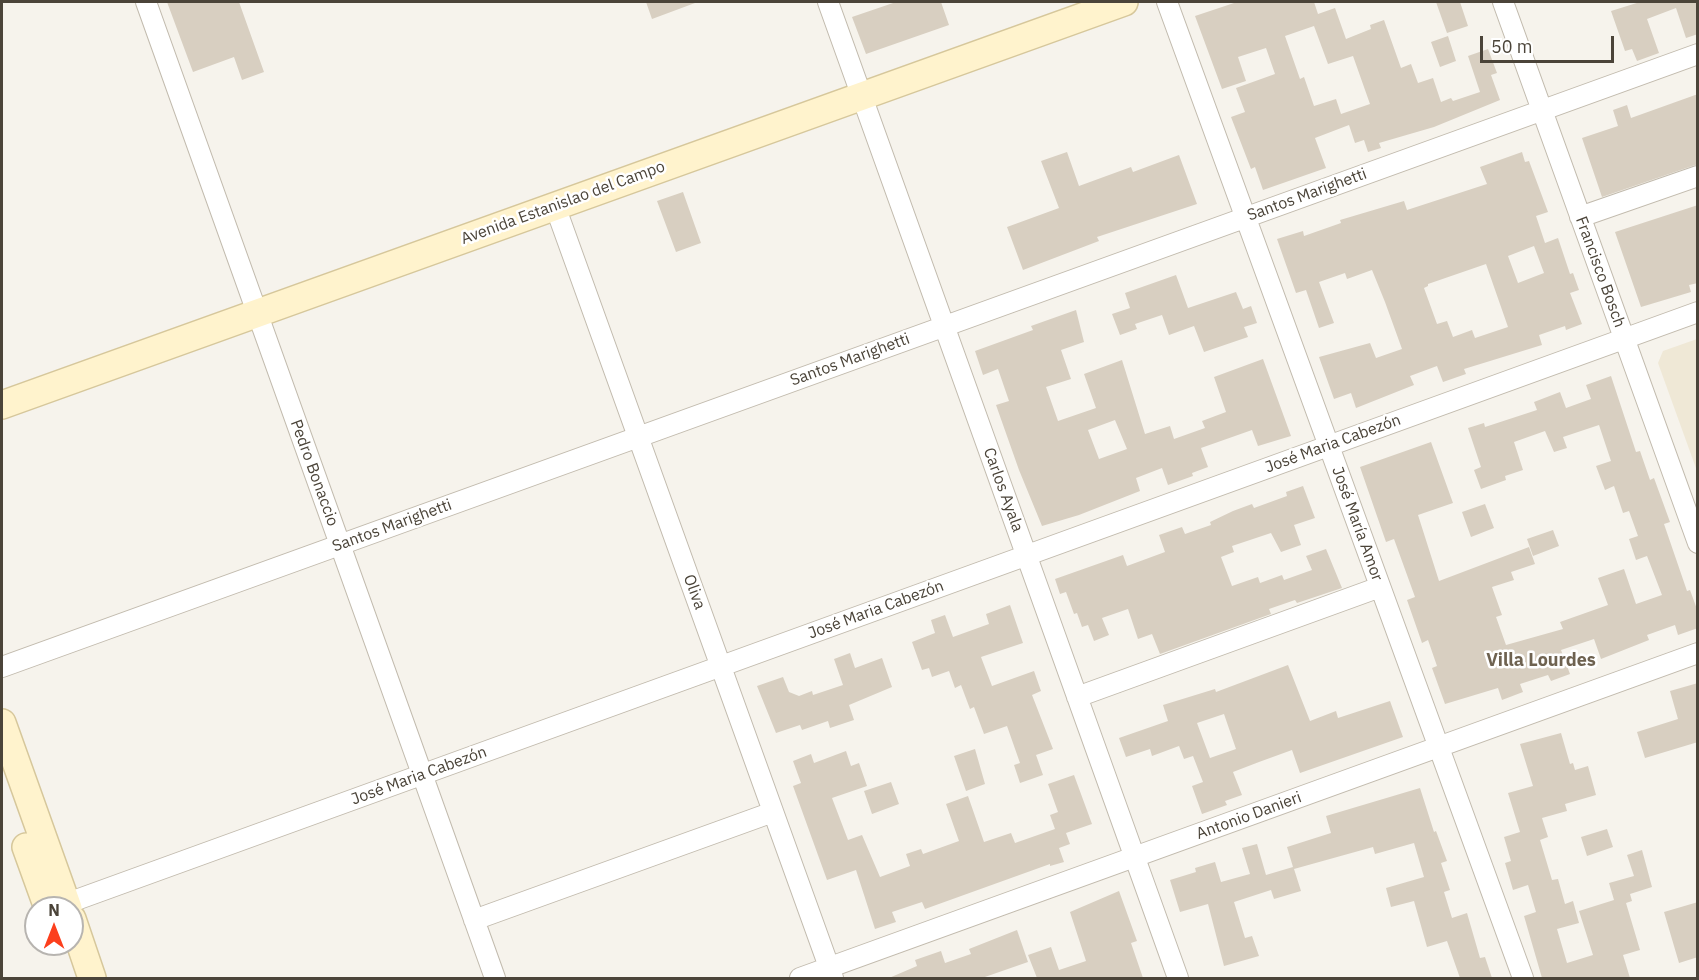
<!DOCTYPE html>
<meta charset="utf-8">
<style>
body{margin:0}
#map{position:relative;width:1699px;height:980px;overflow:hidden;background:#f6f3ec;font-family:"IBM Plex Sans",sans-serif}
canvas{display:block}
.frame{position:absolute;inset:0;border:3px solid #4b4439;pointer-events:none}
.north{position:absolute;left:24px;top:896px;width:60px;height:60px;box-sizing:border-box;background:#fff;border:2px solid #b7b4b0;border-radius:50%;rotate:0deg;font-size:16px;font-weight:700;line-height:24px;text-align:center;color:#4b4439}
.north::after{content:'';display:block;margin:auto;width:21px;height:27px;background:#fc3f1d;clip-path:polygon(50% 0,100% 100%,50% 72%,0 100%)}
.scale{position:absolute;left:1480px;top:36px;width:134px;height:27px;box-sizing:border-box;border:3px solid #4b4439;border-top:0;padding-left:8px;font-size:18px;line-height:21px;white-space:nowrap;color:#4b4439;-webkit-text-stroke:4px #fff;paint-order:stroke}
</style>
<div id="map">
<canvas width="1699" height="980"></canvas>
<div class="frame"></div>
<div class="north">N</div>
<div class="scale">50 m</div>
</div>
<script>
const ctx = document.querySelector('canvas').getContext('2d');
ctx.lineJoin = 'round';
function fillPath(path, color) { ctx.fillStyle = color; ctx.fill(path, 'evenodd'); }
function strokePath(path, color, width, dash) { ctx.strokeStyle = color; ctx.lineWidth = width; ctx.lineCap = dash ? 'butt' : 'round'; ctx.setLineDash(dash || []); ctx.stroke(path); }
function write(font, color, halo, rows, align = 'center') {
  ctx.font = font + ' "IBM Plex Sans",sans-serif'; ctx.lineWidth = 5; ctx.setLineDash([]); ctx.textBaseline = 'middle'; ctx.strokeStyle = halo; ctx.fillStyle = color; for (const [text, x, y, turn = 0] of rows) {
    ctx.save(); ctx.translate(x, y); ctx.rotate((+turn || 0) * Math.PI / 180); ctx.textAlign = isNaN(turn) ? turn : align; if (halo) ctx.strokeText(text, 0, 0); ctx.fillText(text, 0, 0); ctx.restore();
  }
}
fillPath(new Path2D(`
 M 1697,339 L 1698,339 L 1697,471 L 1658,363 L 1663,351 Z`), '#efe8d6');
fillPath(new Path2D(`
 M 167,2 L 239,2 L 264,72 L 242,80 L 234,57 L 193,72 Z
 M 646,2 L 694,2 L 695,3 L 652,19 Z
 M 896,2 L 941,2 L 949,25 L 866,54 L 852,17 Z
 M 1237,2 L 1314,2 L 1318,14 L 1335,8 L 1346,39 L 1371,29 L 1370,25 L 1384,20 L 1401,68 L 1411,64 L 1418,83 L 1433,78 L 1441,102 L 1451,98 L 1453,101 L 1480,92 L 1468,56 L 1488,49 L 1497,73 L 1491,75 L 1500,100 L 1434,127 L 1379,143 L 1381,148 L 1368,152 L 1364,140 L 1355,143 L 1349,125 L 1315,138 L 1326,168 L 1263,190 L 1255,167 L 1251,169 L 1231,117 L 1245,112 L 1236,88 L 1275,74 L 1266,48 L 1238,57 L 1246,81 L 1222,89 L 1195,16 ZM 1314,26 L 1328,64 L 1353,56 L 1370,104 L 1341,114 L 1336,99 L 1314,106 L 1304,77 L 1300,79 L 1285,36 Z
 M 1436,2 L 1460,2 L 1468,26 L 1447,33 Z
 M 1640,2 L 1698,2 L 1698,34 L 1686,38 L 1676,8 L 1647,19 L 1659,53 L 1637,61 L 1632,49 L 1625,51 L 1611,11 Z
 M 1448,36 L 1456,61 L 1440,67 L 1431,42 Z
 M 1698,94 L 1698,164 L 1602,197 L 1582,138 L 1618,126 L 1613,110 L 1627,105 L 1631,118 Z
 M 1067,152 L 1079,186 L 1131,167 L 1133,172 L 1179,155 L 1197,204 L 1097,237 L 1099,241 L 1023,270 L 1007,227 L 1059,208 L 1041,161 Z
 M 1522,152 L 1525,162 L 1529,161 L 1548,212 L 1536,216 L 1545,243 L 1558,238 L 1570,274 L 1573,273 L 1579,290 L 1570,293 L 1582,324 L 1566,330 L 1565,326 L 1539,335 L 1542,345 L 1464,369 L 1466,374 L 1443,382 L 1437,366 L 1410,376 L 1414,385 L 1356,408 L 1351,393 L 1334,399 L 1319,357 L 1370,343 L 1376,358 L 1402,349 L 1385,302 L 1372,270 L 1347,279 L 1345,273 L 1319,282 L 1334,323 L 1319,328 L 1306,290 L 1296,293 L 1277,239 L 1303,231 L 1304,236 L 1341,223 L 1340,220 L 1404,201 L 1407,210 L 1487,184 L 1480,167 ZM 1534,246 L 1544,273 L 1518,283 L 1508,256 ZM 1486,264 L 1508,327 L 1475,338 L 1472,330 L 1453,337 L 1447,321 L 1437,324 L 1424,288 L 1428,286 L 1428,284 Z
 M 683,192 L 701,243 L 676,252 L 657,201 Z
 M 1698,205 L 1698,283 L 1689,285 L 1691,292 L 1641,307 L 1615,232 Z
 M 1176,275 L 1188,308 L 1236,292 L 1243,309 L 1251,306 L 1257,323 L 1244,327 L 1248,337 L 1204,352 L 1194,326 L 1169,335 L 1162,315 L 1135,324 L 1137,329 L 1120,335 L 1112,314 L 1130,308 L 1125,293 Z
 M 1076,310 L 1084,342 L 1061,350 L 1071,379 L 1046,387 L 1058,421 L 1096,408 L 1084,374 L 1122,360 L 1145,434 L 1170,426 L 1174,439 L 1205,428 L 1202,421 L 1226,412 L 1214,377 L 1263,359 L 1291,436 L 1258,446 L 1252,430 L 1201,448 L 1208,467 L 1192,473 L 1193,476 L 1168,485 L 1162,468 L 1136,478 L 1140,491 L 1079,515 L 1042,526 L 1019,470 L 996,405 L 1009,401 L 998,369 L 983,375 L 975,351 L 1033,330 L 1031,326 ZM 1115,420 L 1127,449 L 1099,459 L 1088,430 Z
 M 1611,376 L 1636,452 L 1640,451 L 1650,480 L 1654,478 L 1670,522 L 1664,524 L 1687,591 L 1690,590 L 1698,612 L 1698,628 L 1678,635 L 1675,625 L 1647,635 L 1649,640 L 1601,659 L 1594,639 L 1561,650 L 1570,674 L 1551,681 L 1548,675 L 1520,684 L 1523,692 L 1502,700 L 1498,688 L 1445,704 L 1432,668 L 1437,666 L 1428,640 L 1422,643 L 1407,600 L 1415,597 L 1394,539 L 1386,542 L 1360,467 L 1431,442 L 1453,503 L 1418,515 L 1439,581 L 1529,547 L 1535,564 L 1511,572 L 1514,580 L 1492,587 L 1502,615 L 1496,617 L 1506,645 L 1563,629 L 1560,622 L 1608,605 L 1598,578 L 1624,569 L 1636,604 L 1662,595 L 1647,556 L 1636,560 L 1629,539 L 1638,536 L 1629,511 L 1623,513 L 1614,486 L 1605,490 L 1596,466 L 1611,461 L 1599,425 L 1563,437 L 1567,448 L 1554,452 L 1545,431 L 1514,442 L 1523,470 L 1505,476 L 1506,480 L 1481,489 L 1474,470 L 1481,467 L 1468,428 L 1484,423 L 1485,427 L 1537,410 L 1534,402 L 1560,392 L 1566,408 L 1591,399 L 1586,385 Z
 M 1303,486 L 1315,518 L 1294,525 L 1301,545 L 1281,552 L 1271,533 L 1232,546 L 1234,552 L 1221,557 L 1232,586 L 1258,577 L 1260,583 L 1282,575 L 1284,580 L 1312,570 L 1306,556 L 1326,549 L 1342,588 L 1297,603 L 1295,600 L 1269,609 L 1271,614 L 1160,654 L 1152,634 L 1138,639 L 1128,609 L 1102,618 L 1109,635 L 1094,641 L 1088,625 L 1082,627 L 1077,613 L 1074,614 L 1066,592 L 1060,594 L 1055,579 L 1123,555 L 1127,566 L 1165,552 L 1159,535 L 1182,527 L 1185,534 L 1211,525 L 1210,522 L 1233,511 L 1252,504 L 1254,508 L 1287,496 L 1286,492 Z
 M 1485,504 L 1494,528 L 1471,537 L 1462,512 Z
 M 1553,530 L 1559,546 L 1533,556 L 1527,539 Z
 M 1010,605 L 1023,643 L 981,657 L 992,686 L 1034,671 L 1041,691 L 1032,695 L 1053,749 L 1036,755 L 1043,775 L 1020,783 L 1014,765 L 1020,763 L 1007,726 L 984,734 L 974,707 L 970,709 L 961,685 L 955,688 L 949,671 L 932,677 L 929,668 L 922,670 L 912,642 L 935,633 L 931,620 L 945,615 L 953,637 L 989,624 L 986,614 Z
 M 850,653 L 855,668 L 882,658 L 892,687 L 849,705 L 854,720 L 830,728 L 828,721 L 802,730 L 800,725 L 776,733 L 757,686 L 783,677 L 789,692 L 799,696 L 812,691 L 813,695 L 843,685 L 834,659 Z
 M 1288,665 L 1310,721 L 1336,711 L 1338,718 L 1390,701 L 1403,737 L 1300,773 L 1292,750 L 1259,762 L 1233,772 L 1242,795 L 1225,801 L 1227,805 L 1202,814 L 1192,786 L 1203,782 L 1193,756 L 1184,759 L 1179,746 L 1152,756 L 1150,749 L 1126,757 L 1119,738 L 1168,721 L 1163,705 L 1215,689 L 1216,692 ZM 1224,714 L 1236,749 L 1210,758 L 1197,723 Z
 M 1698,683 L 1698,742 L 1645,758 L 1637,732 L 1678,719 L 1670,691 Z
 M 1561,733 L 1570,764 L 1573,763 L 1575,770 L 1588,766 L 1596,795 L 1565,804 L 1567,811 L 1542,818 L 1548,837 L 1540,840 L 1552,880 L 1558,879 L 1565,904 L 1573,901 L 1579,923 L 1557,929 L 1567,963 L 1593,955 L 1579,911 L 1614,900 L 1609,883 L 1634,876 L 1627,855 L 1642,850 L 1652,887 L 1630,894 L 1632,901 L 1626,903 L 1640,950 L 1623,955 L 1630,978 L 1542,978 L 1524,916 L 1536,912 L 1528,885 L 1513,890 L 1505,863 L 1511,861 L 1504,837 L 1520,832 L 1508,793 L 1533,786 L 1520,744 Z
 M 975,749 L 985,784 L 966,791 L 954,756 Z
 M 846,751 L 851,766 L 859,763 L 867,786 L 832,798 L 848,840 L 862,835 L 880,877 L 910,866 L 906,854 L 921,849 L 923,854 L 959,841 L 946,804 L 968,796 L 984,842 L 1011,833 L 1015,843 L 1055,829 L 1050,815 L 1058,812 L 1048,784 L 1074,775 L 1092,824 L 1066,833 L 1070,844 L 1059,848 L 1064,862 L 1050,866 L 1050,864 L 925,909 L 922,902 L 892,912 L 896,922 L 875,929 L 856,870 L 827,880 L 793,786 L 801,783 L 793,761 L 811,754 L 814,763 Z
 M 891,782 L 899,804 L 872,814 L 864,791 Z
 M 1420,788 L 1434,832 L 1436,831 L 1447,861 L 1441,863 L 1450,890 L 1444,892 L 1452,918 L 1467,913 L 1480,958 L 1485,957 L 1492,978 L 1460,978 L 1447,941 L 1427,947 L 1414,901 L 1391,907 L 1386,888 L 1424,877 L 1414,843 L 1375,854 L 1373,847 L 1294,869 L 1301,891 L 1274,899 L 1271,890 L 1234,902 L 1245,938 L 1252,936 L 1259,956 L 1224,966 L 1208,904 L 1180,912 L 1170,880 L 1196,872 L 1195,868 L 1215,862 L 1221,882 L 1250,874 L 1242,848 L 1257,844 L 1266,875 L 1293,867 L 1287,847 L 1331,833 L 1326,816 Z
 M 1607,829 L 1613,847 L 1587,856 L 1581,837 Z
 M 1119,891 L 1137,941 L 1131,943 L 1143,978 L 1037,978 L 1028,955 L 1051,947 L 1059,970 L 1086,961 L 1070,912 Z
 M 1698,902 L 1698,957 L 1679,963 L 1664,912 Z
 M 1017,930 L 1028,962 L 982,978 L 889,978 L 917,966 L 915,960 L 941,951 L 945,963 L 971,954 L 969,949 Z`), '#d8cfc1');
const minor = new Path2D(`
 M 146,2 L 495,978
 M 828,2 L 1178,978
 M 1167,2 L 1523,978
 M 1503,2 L 1698,543
 M 555,206 L 833,978
 M 1580,217 L 1698,176
 M 2,667 L 1698,54
 M 1077,697 L 1380,587
 M 54,908 L 1698,312
 M 474,920 L 773,812
 M 800,978 L 1698,653`);
const secondary = new Path2D(`
 M 2,405 L 1124,2
 M 2,723 L 68,908
 M 26,847 L 48,908
 M 72,919 L 92,978`);
strokePath(minor, '#c2bbae', 22);
strokePath(secondary, '#d6c79b', 30);
strokePath(minor, '#fff', 20);
strokePath(secondary, '#fff3cd', 27);
write('16px', '#4b4439', '#fff', [
 ["Santos Marighetti",1307,195,-20],
 ["Avenida Estanislao del Campo",563,203,-20],
 ["Francisco Bosch",1600,272,70],
 ["Santos Marighetti",850,360,-20],
 ["José Maria Cabezón",1333,444,-20],
 ["Pedro Bonaccio",314,473,70],
 ["Carlos Ayala",1003,490,70],
 ["José María Amor",1357,524,70],
 ["Santos Marighetti",392,526,-20],
 ["Oliva",694,592,70],
 ["José Maria Cabezón",876,610,-20],
 ["José Maria Cabezón",419,776,-20],
 ["Antonio Danieri",1249,816,-20]
]);
write('bold 18px', '#6e6250', '#fff', [
 ["Villa Lourdes",1541,661]
]);
</script>
